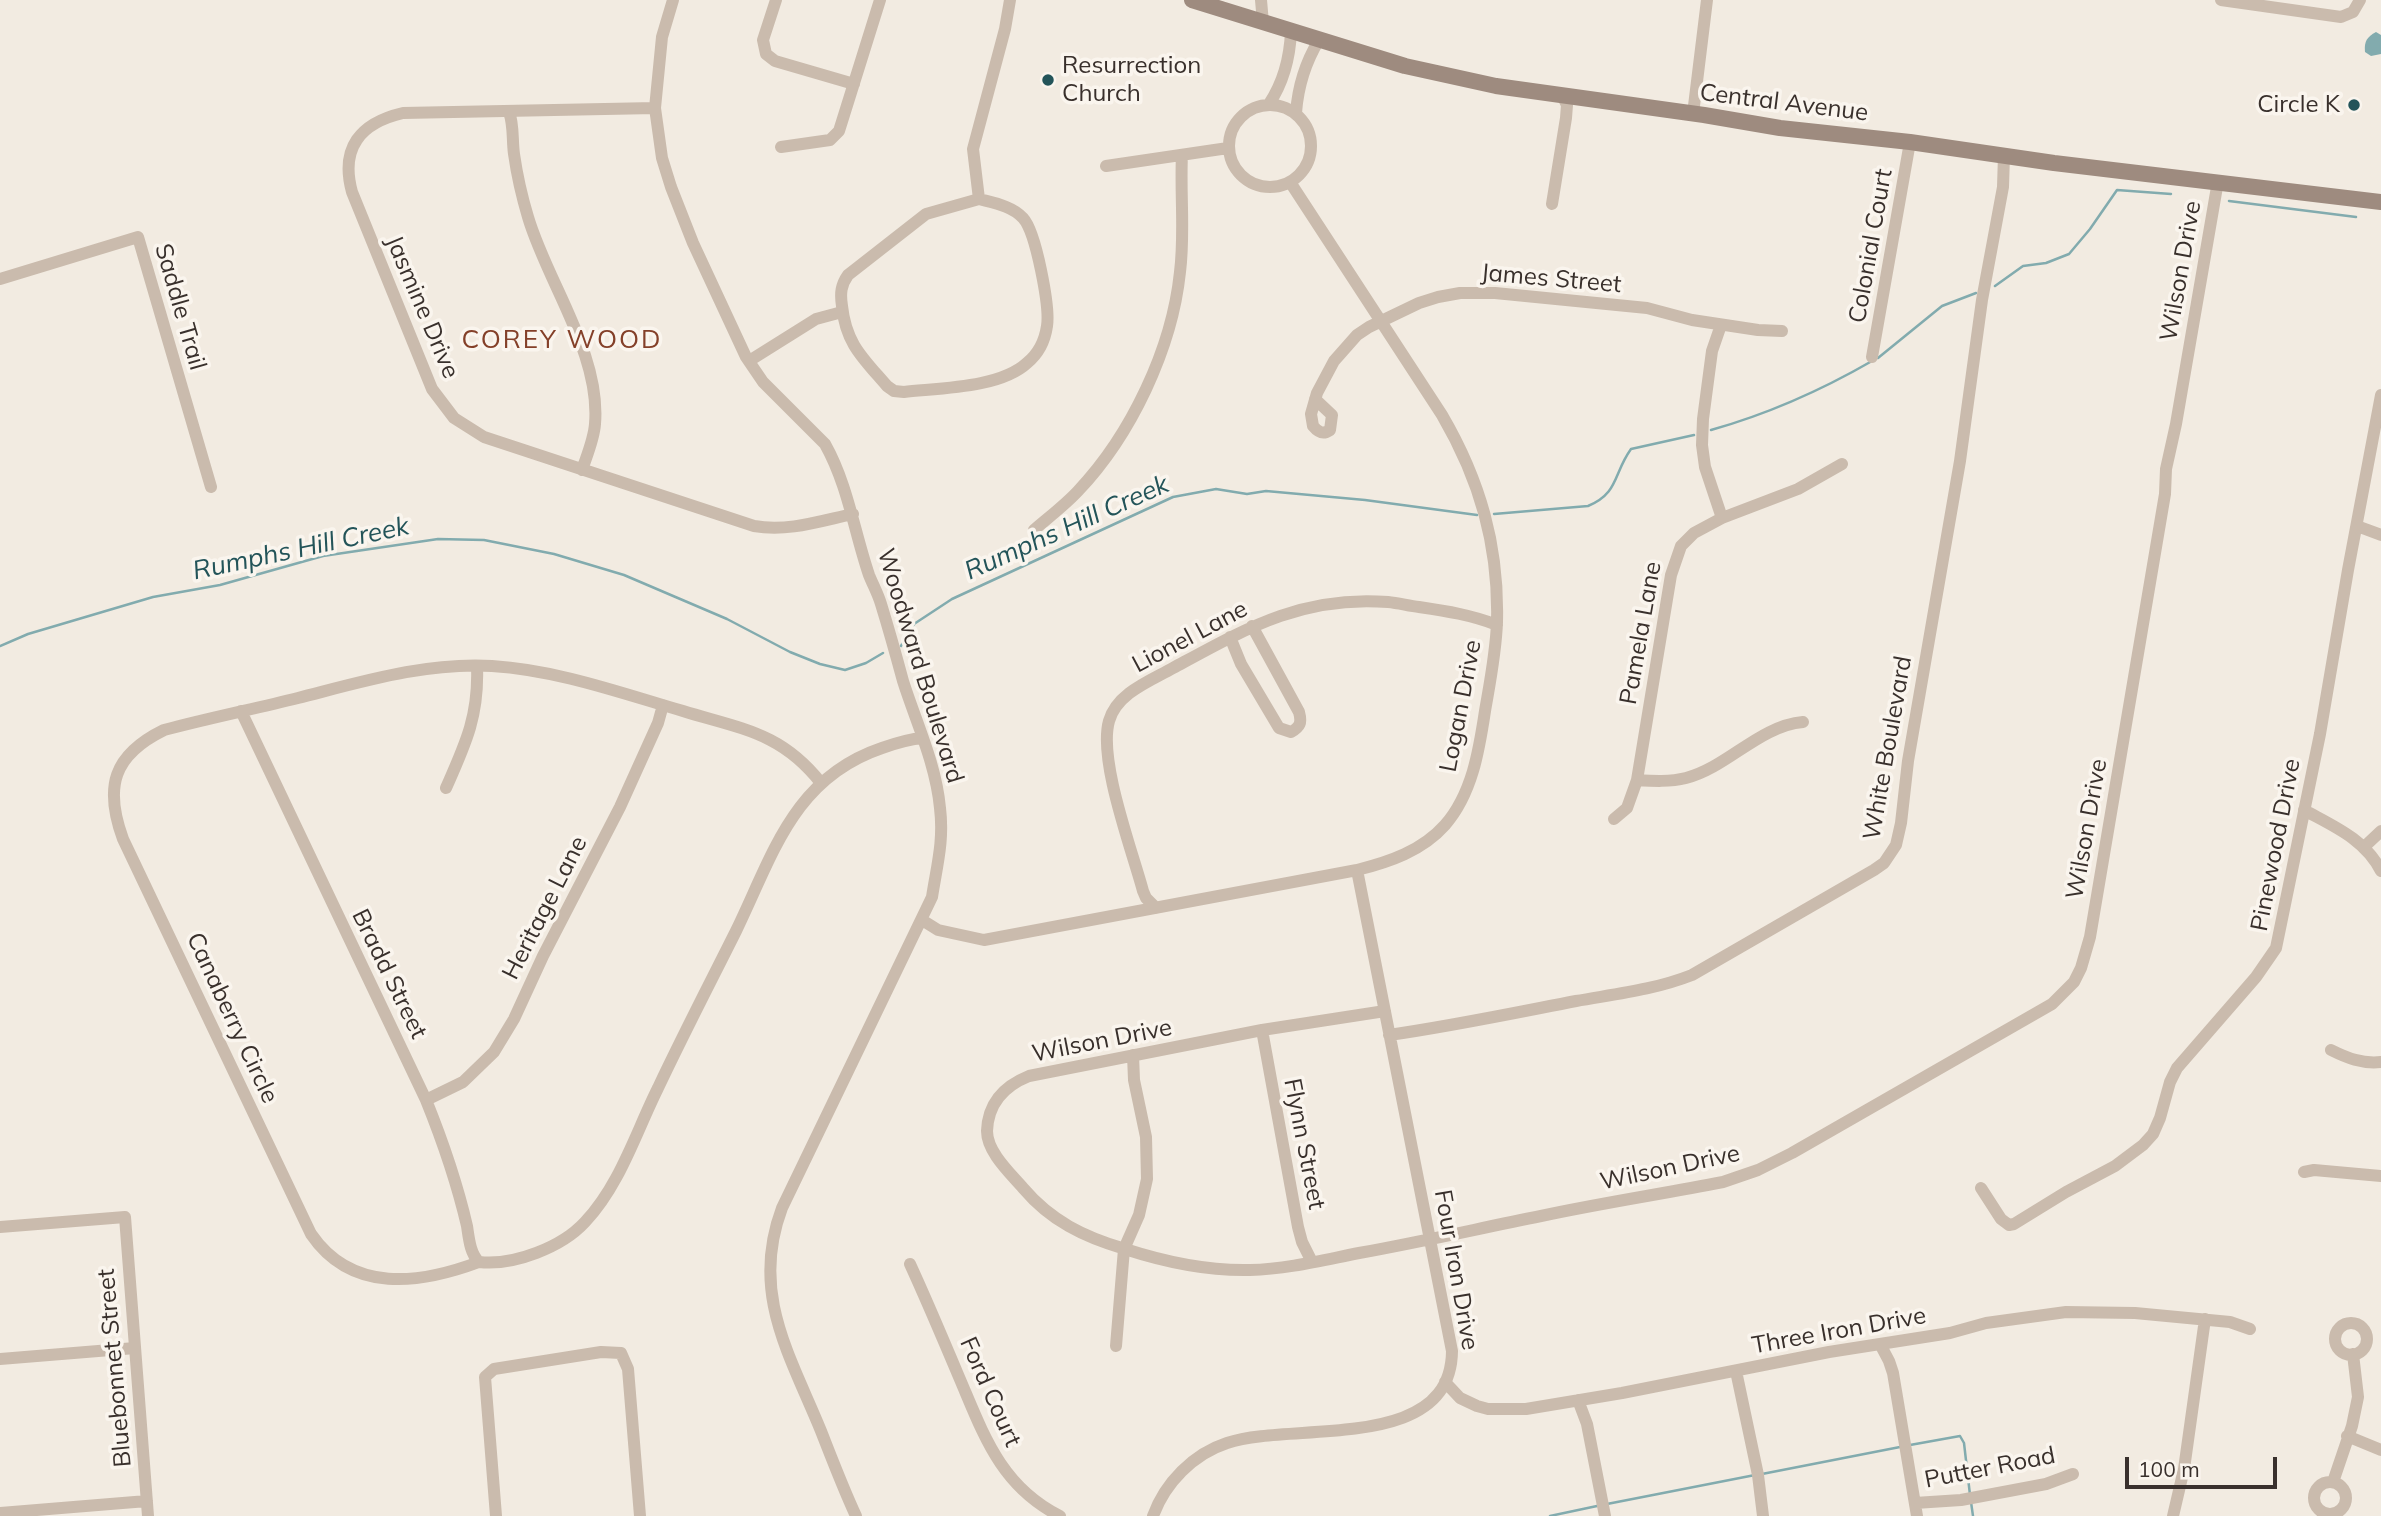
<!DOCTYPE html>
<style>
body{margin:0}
#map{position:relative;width:2381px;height:1516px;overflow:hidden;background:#f2ebe1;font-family:Mulish,sans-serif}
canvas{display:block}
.scale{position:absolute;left:2125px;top:1457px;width:152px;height:32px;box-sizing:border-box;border:4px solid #39302c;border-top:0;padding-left:9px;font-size:21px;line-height:24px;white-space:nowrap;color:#39302c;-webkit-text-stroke:5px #faf5ee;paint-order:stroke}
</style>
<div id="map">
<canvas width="2381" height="1516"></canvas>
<div class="scale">100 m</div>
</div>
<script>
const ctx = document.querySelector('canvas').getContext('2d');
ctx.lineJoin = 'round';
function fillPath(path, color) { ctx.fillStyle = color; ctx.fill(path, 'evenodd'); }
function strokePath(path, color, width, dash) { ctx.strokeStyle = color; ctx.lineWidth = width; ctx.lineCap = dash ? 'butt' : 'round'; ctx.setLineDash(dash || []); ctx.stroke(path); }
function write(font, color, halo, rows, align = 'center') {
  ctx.font = font + ' Mulish,sans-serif'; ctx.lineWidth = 7; ctx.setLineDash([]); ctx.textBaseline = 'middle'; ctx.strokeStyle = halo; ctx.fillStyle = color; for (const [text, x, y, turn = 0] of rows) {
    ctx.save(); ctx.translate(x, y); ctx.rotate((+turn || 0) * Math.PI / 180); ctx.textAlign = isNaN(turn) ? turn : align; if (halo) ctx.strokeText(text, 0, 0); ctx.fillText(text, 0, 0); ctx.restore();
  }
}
fillPath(new Path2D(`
 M 2376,32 L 2381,35 L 2381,54 L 2371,56 L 2365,52 C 2364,41 2367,37 2376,32 Z`), '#82abae');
strokePath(new Path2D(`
 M 2229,201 L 2356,217
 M 1995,286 L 2023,266 L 2046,263 L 2069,254 L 2090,229 L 2117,190 L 2171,194
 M 1878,358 L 1942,306 L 1976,293
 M 1711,430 C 1768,414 1820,391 1872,361
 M 1494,514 L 1588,506 C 1619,493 1613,474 1631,449 L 1694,435
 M 0,646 L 28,634 L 153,597 L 220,585 L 323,556 L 438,539 L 484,540 L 554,554 L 624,575 L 727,619 L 790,652 L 820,664 L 845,670 L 866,663 L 883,653
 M 901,646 L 914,624 L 952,599 L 1173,497 L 1216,489 L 1247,494 L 1266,491 L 1365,500 L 1477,515
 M 1910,1445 L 1960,1436 L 1964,1443 L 1970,1495
 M 1762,1474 L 1900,1447
 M 1971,1502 L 1973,1516
 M 1607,1504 L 1755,1475
 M 1550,1516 L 1597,1506`), '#82abae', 2.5);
strokePath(new Path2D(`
 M 673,0 L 662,37 L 655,108 L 662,158 L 671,187 L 693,243 L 746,357 L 763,382 L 825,444 C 848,485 854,531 869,575 C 873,585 878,594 881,604 C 889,630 896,655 903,681 C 916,722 936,764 940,808 C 944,841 937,865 932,897 L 782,1208 C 750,1293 790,1355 821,1431 C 832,1459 843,1488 856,1516
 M 776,0 L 763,40 L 766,54 L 775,61 L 854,84
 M 1261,0 L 1263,23
 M 2221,0 L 2341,17 L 2353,12 L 2360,0
 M 1269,104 C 1283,83 1290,56 1291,31
 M1229 146a41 41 0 1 1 82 0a41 41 0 1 1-82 0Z
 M 655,108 L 403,113 C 360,123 340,148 352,192 L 432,389 L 454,418 L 484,437 L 754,526 C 788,532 820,521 853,514
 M 509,112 C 514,125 512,140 514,154 C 517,175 522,197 528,217 C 547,282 601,354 595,424 C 594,439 587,455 582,470
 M 1296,113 C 1298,86 1305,63 1319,40
 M 1693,114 L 1707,0
 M 781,147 L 830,140 L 839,131 L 880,0
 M 1106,166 L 1228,148
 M 979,199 C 994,203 1012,206 1023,218 C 1036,232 1050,307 1047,326 C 1045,340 1038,354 1027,363 C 1000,388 940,388 904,392 L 894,391 L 887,386 C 863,358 846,344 842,306 C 840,293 841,285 848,275 L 926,214 Z
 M 979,199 L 973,149 L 1005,29 L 1010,0
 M 1552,204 L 1566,118 L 1567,105 L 1562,95
 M 0,279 L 138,237 L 211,487
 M 1721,325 L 1712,351 L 1703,419 L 1702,445 L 1705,467 L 1722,518
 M 1872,357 L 1910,142
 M 749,361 L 816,319 L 842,312
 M 1315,399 L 1332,415 L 1330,430 C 1323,435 1318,432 1313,426 L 1311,414 L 1317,393 L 1334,361 L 1357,335 L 1369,327 L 1419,303 L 1438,297 L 1460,293 L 1495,293 L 1647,308 L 1692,320 L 1758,330 L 1782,331
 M 2357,526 L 2381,535
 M 1034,530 C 1049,517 1065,505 1078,491 C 1131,435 1172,349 1180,272 C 1185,233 1180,194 1182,155
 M 1230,637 L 1241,664 L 1279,728 L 1291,732 C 1300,727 1302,723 1299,712 L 1252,626
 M 241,711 L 426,1100 C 443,1142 457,1183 467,1226 C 469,1239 470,1253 479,1262
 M 1637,780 C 1653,781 1670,782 1686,778 C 1728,767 1759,726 1803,722
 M 821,783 C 781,732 741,729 683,711 C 621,693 557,670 492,666 C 426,662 361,682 298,698 C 254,709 209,718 164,730 C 113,755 104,787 123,839 L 311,1234 C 352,1294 420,1284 479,1262 C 514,1266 562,1247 585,1222 C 620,1185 636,1132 658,1088 C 683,1035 710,983 736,931 C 773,855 793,778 882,748 C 896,743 909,739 923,738
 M 446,788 C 466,743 479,715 477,666
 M 2304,810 C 2333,826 2365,839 2381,871
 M 1614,819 L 1627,808 L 1637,780 L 1671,575 L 1681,546 L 1694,533 L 1722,518 L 1798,489 L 1842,464
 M 2364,847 L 2381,831
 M 1156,908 L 1146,898 L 1143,891 C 1132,850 1098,760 1109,721 C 1117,693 1150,681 1173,668 C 1245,629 1302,595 1388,602 C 1399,603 1409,606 1419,607 C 1446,611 1472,615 1497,625
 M 922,920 L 938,930 L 984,940 L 1357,870 C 1389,862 1422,851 1445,825 C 1472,794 1479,751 1485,711 C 1490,682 1496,652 1497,622 C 1499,546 1480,480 1442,415 L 1290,182
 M 1385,1011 L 1262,1030 L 1029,1076 C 1004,1086 988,1103 987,1131 C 987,1152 1010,1173 1023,1188 C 1051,1221 1084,1237 1125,1249 C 1165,1262 1208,1271 1250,1270 C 1287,1269 1323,1260 1359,1253 C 1420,1242 1481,1228 1541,1216 C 1601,1203 1662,1194 1723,1182 L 1758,1170 L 1792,1153 L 2052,1004 L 2074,982 L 2081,968 L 2090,937 L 2165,494 L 2166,469 L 2176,424 L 2218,181
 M 1262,1030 L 1298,1227 L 1302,1242 L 1312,1262
 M 1389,1035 C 1452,1026 1514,1013 1576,1001 C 1615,994 1654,990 1692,975 L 1874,870 L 1884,863 L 1896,845 L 1901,823 L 1908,761 L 1960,461 L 1982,300 L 2003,187 L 2004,155
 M 2331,1050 C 2347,1058 2362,1064 2381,1062
 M 426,1100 L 463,1082 L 494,1052 L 514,1019 L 543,956 L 620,807 L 658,723 L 663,705
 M 2304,1172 L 2314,1170 L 2381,1176
 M 1981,1188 L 2001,1219 L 2009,1225 L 2014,1224 L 2066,1192 L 2115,1166 L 2143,1145 L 2153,1134 L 2160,1118 L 2170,1082 L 2177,1068 L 2256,977 L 2276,948 L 2320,734 L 2348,570 L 2381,395
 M 0,1227 L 125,1217 L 148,1516
 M 910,1264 C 927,1301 943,1339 959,1377 C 983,1433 1000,1486 1060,1516
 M2335 1339a16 16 0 1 1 32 0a16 16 0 1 1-32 0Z
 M 1880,1344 L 1889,1361 L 1893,1373 L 1917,1516
 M 1116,1346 L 1124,1249 L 1139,1215 L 1147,1179 L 1146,1137 L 1134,1080 L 1133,1055
 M 0,1359 L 135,1348
 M 1736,1371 L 1758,1475 L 1763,1516
 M 1445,1382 L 1460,1398 L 1477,1406 L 1488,1409 L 1526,1409 L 1622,1393 L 1829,1352 L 1950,1333 L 1986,1323 L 2066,1312 L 2135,1313 L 2230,1322 L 2250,1329
 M 1578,1400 L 1587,1424 L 1605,1516
 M 2347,1436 L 2381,1450
 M2314 1498a16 16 0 1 1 32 0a16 16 0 1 1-32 0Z
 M 2333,1482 L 2352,1426 L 2358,1397 L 2353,1354
 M 1915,1503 L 1961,1500 L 2046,1484 L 2073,1474
 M 0,1513 L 147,1501
 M 496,1516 L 485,1377 L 494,1369 L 601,1352 L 621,1353 L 628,1369 L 640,1516
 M 1153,1516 C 1165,1483 1193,1454 1227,1443 C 1292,1421 1451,1454 1452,1351 L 1357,870
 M 2173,1516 L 2184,1469 L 2205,1319`), '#cabbad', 12);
strokePath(new Path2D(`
 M 1192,0 L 1405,66 L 1496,86 L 1704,115 L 1780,128 L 1910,142 L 2054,163 L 2381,202`), '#9e8b7f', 16);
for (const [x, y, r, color] of [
 [1048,80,7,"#235459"],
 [2354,105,7,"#235459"]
]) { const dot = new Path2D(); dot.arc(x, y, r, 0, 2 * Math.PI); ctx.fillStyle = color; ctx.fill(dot); strokePath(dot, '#faf5ee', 2.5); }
write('24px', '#39302c', '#faf5ee', [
 ["Resurrection",1062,66],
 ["Church",1062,94],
 ["Circle K",2340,105,"right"]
], 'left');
write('24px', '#39302c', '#faf5ee', [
 ["Central Avenue",1784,103,7],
 ["Colonial Court",1871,246,-80],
 ["Wilson Drive",2181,271,-80],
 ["James Street",1551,279,5],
 ["Saddle Trail",180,307,74],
 ["Jasmine Drive",422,307,67],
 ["Pamela Lane",1641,633,-80],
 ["Lionel Lane",1190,637,-28],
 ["Woodward Boulevard",920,666,73],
 ["Logan Drive",1461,706,-79],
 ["White Boulevard",1888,748,-80],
 ["Wilson Drive",2087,829,-80],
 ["Pinewood Drive",2276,845,-79],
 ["Heritage Lane",545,908,-63],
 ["Bradd Street",389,974,64],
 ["Canaberry Circle",232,1018,65],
 ["Wilson Drive",1102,1041,-11],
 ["Flynn Street",1304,1144,79],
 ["Wilson Drive",1670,1168,-12],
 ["Four Iron Drive",1456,1270,80],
 ["Three Iron Drive",1839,1331,-10],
 ["Bluebonnet Street",115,1368,-95],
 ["Ford Court",990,1392,66],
 ["Putter Road",1990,1468,-11]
]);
ctx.letterSpacing = '2px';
write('26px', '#844029', '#faf5ee', [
 ["COREY WOOD",562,340]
]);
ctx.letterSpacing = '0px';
write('italic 26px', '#235459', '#faf5ee', [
 ["Rumphs Hill Creek",1067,528,-24],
 ["Rumphs Hill Creek",301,549,-12]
]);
</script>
